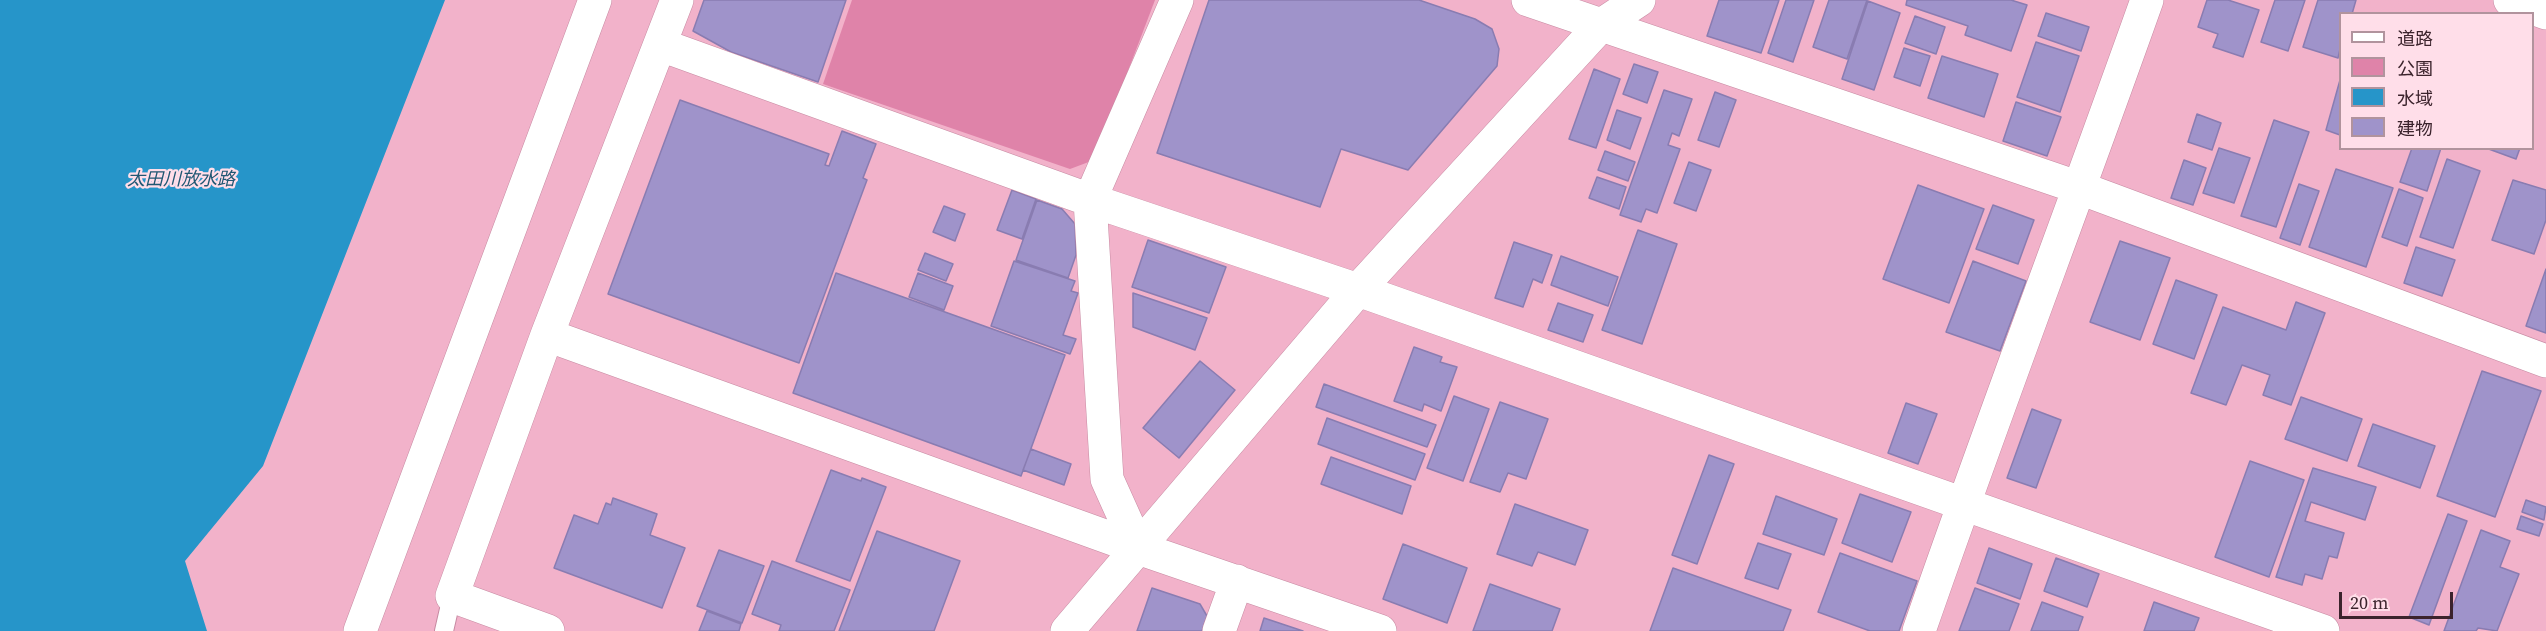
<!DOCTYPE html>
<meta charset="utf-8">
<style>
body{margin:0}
#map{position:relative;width:2546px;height:631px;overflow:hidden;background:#f2b2ca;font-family:"Source Serif 4","Noto Sans JP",serif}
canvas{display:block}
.legend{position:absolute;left:2339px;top:12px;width:195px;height:138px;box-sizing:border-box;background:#ffdee9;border:2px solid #b1939d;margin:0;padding:8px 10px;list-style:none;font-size:18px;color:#3b232c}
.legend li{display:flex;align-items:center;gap:12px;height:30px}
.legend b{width:30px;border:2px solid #b1939d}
.scale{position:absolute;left:2339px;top:592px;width:114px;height:27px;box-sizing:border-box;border:3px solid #3b232c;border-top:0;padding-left:8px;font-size:18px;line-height:21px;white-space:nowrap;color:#3b232c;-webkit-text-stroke:4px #ffdee9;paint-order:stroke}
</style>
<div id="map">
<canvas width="2546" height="631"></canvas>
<ul class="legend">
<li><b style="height:8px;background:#fff"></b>道路</li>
<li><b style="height:16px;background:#df83a9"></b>公園</li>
<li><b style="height:16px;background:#2695c9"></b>水域</li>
<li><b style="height:16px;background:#9f93ca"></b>建物</li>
</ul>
<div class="scale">20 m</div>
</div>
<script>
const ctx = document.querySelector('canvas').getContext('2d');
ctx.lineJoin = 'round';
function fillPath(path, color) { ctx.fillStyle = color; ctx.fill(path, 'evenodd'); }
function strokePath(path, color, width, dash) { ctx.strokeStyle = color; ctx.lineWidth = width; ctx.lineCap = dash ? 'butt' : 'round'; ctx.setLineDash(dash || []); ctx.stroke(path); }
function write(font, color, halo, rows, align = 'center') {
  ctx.font = font + ' "Source Serif 4","Noto Sans JP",serif'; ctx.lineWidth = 4.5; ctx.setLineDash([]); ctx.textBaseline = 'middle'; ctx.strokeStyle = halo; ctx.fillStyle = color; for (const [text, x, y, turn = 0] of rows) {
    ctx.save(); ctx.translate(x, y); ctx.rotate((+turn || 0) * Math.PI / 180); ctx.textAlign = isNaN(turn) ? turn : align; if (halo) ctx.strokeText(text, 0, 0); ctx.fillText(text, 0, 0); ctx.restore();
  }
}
fillPath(new Path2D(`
 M 852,0 L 1155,0 L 1094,160 L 1070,169 L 823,84 Z`), '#df83a9');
fillPath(new Path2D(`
 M 0,0 L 445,0 L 263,466 L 185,561 L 207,631 L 0,631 Z`), '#2695c9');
const building = new Path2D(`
 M 704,0 L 846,0 L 818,82 L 731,52 L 693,31 Z
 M 1209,0 L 1419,0 L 1475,19 L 1492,29 L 1499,49 L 1497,66 L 1408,170 L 1341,149 L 1320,207 L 1157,153 Z
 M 1719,0 L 1779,0 L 1761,53 L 1707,36 Z
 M 1786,0 L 1814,0 L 1793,62 L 1768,53 Z
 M 1829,0 L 1867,0 L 1847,59 L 1813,47 Z
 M 1907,0 L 2011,0 L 2027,5 L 2011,51 L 1965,35 L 1968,26 L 1906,5 Z
 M 2207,0 L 2228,0 L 2259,10 L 2243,57 L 2213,47 L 2218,34 L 2198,27 Z
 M 2275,0 L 2305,0 L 2288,51 L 2261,42 Z
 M 2318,0 L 2356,0 L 2352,14 L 2340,14 L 2340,49 L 2338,58 L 2303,47 Z
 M 1868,1 L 1900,13 L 1874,90 L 1842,79 Z
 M 2046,13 L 2089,27 L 2081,51 L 2038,36 Z
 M 1915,16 L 1945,27 L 1936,54 L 1905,43 Z
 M 2036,42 L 2079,56 L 2060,112 L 2017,97 Z
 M 1904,48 L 1930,56 L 1920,86 L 1894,77 Z
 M 1942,56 L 1998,74 L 1984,117 L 1928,98 Z
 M 1634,64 L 1658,72 L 1647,103 L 1623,94 Z
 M 1594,69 L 1620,79 L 1596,148 L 1569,139 Z
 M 2340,80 L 2340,135 L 2326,130 Z
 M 1664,90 L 1692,99 L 1679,136 L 1672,133 L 1668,145 L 1680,149 L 1657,213 L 1646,209 L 1641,222 L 1620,215 Z
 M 1715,92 L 1736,100 L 1719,147 L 1698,140 Z
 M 680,100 L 829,154 L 825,165 L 829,166 L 842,131 L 876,144 L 863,178 L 867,180 L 799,363 L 608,294 Z
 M 2016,102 L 2061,117 L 2047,156 L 2003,141 Z
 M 1617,110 L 1641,118 L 1630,149 L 1607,140 Z
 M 2197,114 L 2221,123 L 2212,150 L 2188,142 Z
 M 2274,120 L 2309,132 L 2276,227 L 2241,216 Z
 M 2219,148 L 2250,158 L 2234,203 L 2203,193 Z
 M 2412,148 L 2441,148 L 2427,191 L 2400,182 Z
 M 2486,148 L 2520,148 L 2516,159 Z
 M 1605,151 L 1635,162 L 1628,181 L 1598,170 Z
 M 2447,159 L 2480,171 L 2453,248 L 2420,237 Z
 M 2184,160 L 2206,168 L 2193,205 L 2171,198 Z
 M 1689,162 L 1711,170 L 1696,211 L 1674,203 Z
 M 2336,169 L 2393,188 L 2366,267 L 2309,247 Z
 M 1597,177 L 1626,187 L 1619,209 L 1589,198 Z
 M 2513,180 L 2546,190 L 2546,220 L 2534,254 L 2492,240 Z
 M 2299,184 L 2319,191 L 2300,245 L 2280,238 Z
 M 1918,185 L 1984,209 L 1949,303 L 1883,279 Z
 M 2399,189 L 2423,198 L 2407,246 L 2382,237 Z
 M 1012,190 L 1036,199 L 1022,239 L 997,230 Z
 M 1037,200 L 1062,209 L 1075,224 L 1076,255 L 1068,278 L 1016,260 Z
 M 1993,205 L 2034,220 L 2018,264 L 1976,249 Z
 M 944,206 L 965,214 L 955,241 L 933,232 Z
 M 1638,230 L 1677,244 L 1642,344 L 1602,330 Z
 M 1148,240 L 1226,267 L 1209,313 L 1132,287 Z
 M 2120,241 L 2170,258 L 2140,340 L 2090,322 Z
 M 1514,242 L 1552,255 L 1542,283 L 1533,279 L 1523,307 L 1495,298 Z
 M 2416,247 L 2455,260 L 2442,296 L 2404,283 Z
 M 925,253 L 953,264 L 946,281 L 918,270 Z
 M 1561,256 L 1618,277 L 1608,306 L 1551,285 Z
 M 1014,261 L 1075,281 L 1071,291 L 1078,293 L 1063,335 L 1076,339 L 1070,354 L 991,326 Z
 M 1973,261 L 2026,281 L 2000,351 L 1946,332 Z
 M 2546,269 L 2546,333 L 2526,326 Z
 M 836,273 L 1065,355 L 1021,476 L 793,393 Z
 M 918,273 L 953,286 L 944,310 L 909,297 Z
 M 2176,280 L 2217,295 L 2194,359 L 2153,344 Z
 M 1133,293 L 1207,318 L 1195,350 L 1133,327 Z
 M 2296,302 L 2325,313 L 2291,405 L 2263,395 L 2270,375 L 2242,365 L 2226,405 L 2191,393 L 2223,307 L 2286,330 Z
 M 1558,303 L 1593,315 L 1583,342 L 1548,330 Z
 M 1414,347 L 1442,357 L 1440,362 L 1457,367 L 1441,411 L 1424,404 L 1422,411 L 1394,401 Z
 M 1200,361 L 1235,390 L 1179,458 L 1143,428 Z
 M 2482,371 L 2541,391 L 2495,517 L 2437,496 Z
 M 1324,384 L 1436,425 L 1427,447 L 1316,407 Z
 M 1454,396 L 1489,409 L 1463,481 L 1427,468 Z
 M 2301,397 L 2362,419 L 2347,461 L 2285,439 Z
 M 1500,402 L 1548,419 L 1526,479 L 1508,473 L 1500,492 L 1470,482 Z
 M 1906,403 L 1937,414 L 1918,464 L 1888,453 Z
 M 2032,409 L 2061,420 L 2036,488 L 2007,478 Z
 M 1327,418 L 1425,454 L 1415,480 L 1318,444 Z
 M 2373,424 L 2435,446 L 2420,488 L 2358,466 Z
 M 1031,449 L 1071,464 L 1064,485 L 1023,470 Z
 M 1709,455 L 1734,464 L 1697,564 L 1672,555 Z
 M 1331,457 L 1411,486 L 1402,514 L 1321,484 Z
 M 2250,461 L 2304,480 L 2269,577 L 2215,557 Z
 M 2313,468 L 2376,487 L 2365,520 L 2311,502 L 2305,521 L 2344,533 L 2337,558 L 2329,556 L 2322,579 L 2305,574 L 2302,585 L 2276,577 Z
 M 831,470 L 861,481 L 862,478 L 886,487 L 850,581 L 796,561 Z
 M 1860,494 L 1911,512 L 1892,562 L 1842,543 Z
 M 1776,496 L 1837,519 L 1824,555 L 1763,534 Z
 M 613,498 L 657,514 L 650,535 L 685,548 L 662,608 L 554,568 L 574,515 L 598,524 L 606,503 L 611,505 Z
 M 2526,500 L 2546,507 L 2544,520 L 2522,512 Z
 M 1515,504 L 1588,530 L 1575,565 L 1538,552 L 1532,566 L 1497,554 Z
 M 2448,514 L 2467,521 L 2429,625 L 2409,617 Z
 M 2521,516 L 2543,524 L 2539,536 L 2517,529 Z
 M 2481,530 L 2510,541 L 2500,567 L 2519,574 L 2497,631 L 2478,628 L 2476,631 L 2444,631 Z
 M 877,531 L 960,561 L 934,631 L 839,631 Z
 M 1758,543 L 1791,554 L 1778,589 L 1745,578 Z
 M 1403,544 L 1467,568 L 1447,623 L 1383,599 Z
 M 1989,548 L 2032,564 L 2020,599 L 1977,583 Z
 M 719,550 L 764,566 L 742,623 L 697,606 Z
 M 1840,553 L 1917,581 L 1899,631 L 1870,631 L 1818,612 Z
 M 2056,558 L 2099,574 L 2087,607 L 2044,591 Z
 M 772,561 L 850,590 L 834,631 L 779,631 L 781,625 L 752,614 Z
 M 1673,568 L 1791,610 L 1783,631 L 1650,631 Z
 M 1490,584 L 1560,609 L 1552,631 L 1473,631 Z
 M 1152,588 L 1200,604 L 1207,616 L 1202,631 L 1137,631 Z
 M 1975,588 L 2019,604 L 2009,631 L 1959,631 Z
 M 2042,602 L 2083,617 L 2078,631 L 2031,631 Z
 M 2154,602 L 2199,618 L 2194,631 L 2144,631 Z
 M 707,611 L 741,624 L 739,631 L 699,631 Z
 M 1264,618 L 1303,631 L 1260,631 Z`);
fillPath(building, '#9f93ca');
strokePath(building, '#897cb1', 1.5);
const lane = new Path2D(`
 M 444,631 L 452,596`);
const street = new Path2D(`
 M 1528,0 L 2080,188 L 2546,361
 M 2510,0 L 2546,13
 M 661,45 L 1090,200 L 1358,290 L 2323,631
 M 547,335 L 1138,548 L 1380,631
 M 1138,548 L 1107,479 L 1090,200 L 1177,0
 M 548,631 L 452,596 L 547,335 L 677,0
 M 1219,631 L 1237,581
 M 1919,631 C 1992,420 2072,211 2147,0`);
const secondary = new Path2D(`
 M 360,631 L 595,0
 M 1067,631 L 1358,290 L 1600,26 L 1639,0`);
strokePath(lane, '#c78aa2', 20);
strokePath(street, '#c78aa2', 34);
strokePath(secondary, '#c78aa2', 34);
strokePath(lane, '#fff', 18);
strokePath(street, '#fff', 33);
strokePath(secondary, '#fff', 33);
write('italic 18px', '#205773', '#ffdee9', [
 ["太田川放水路",181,180]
]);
</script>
